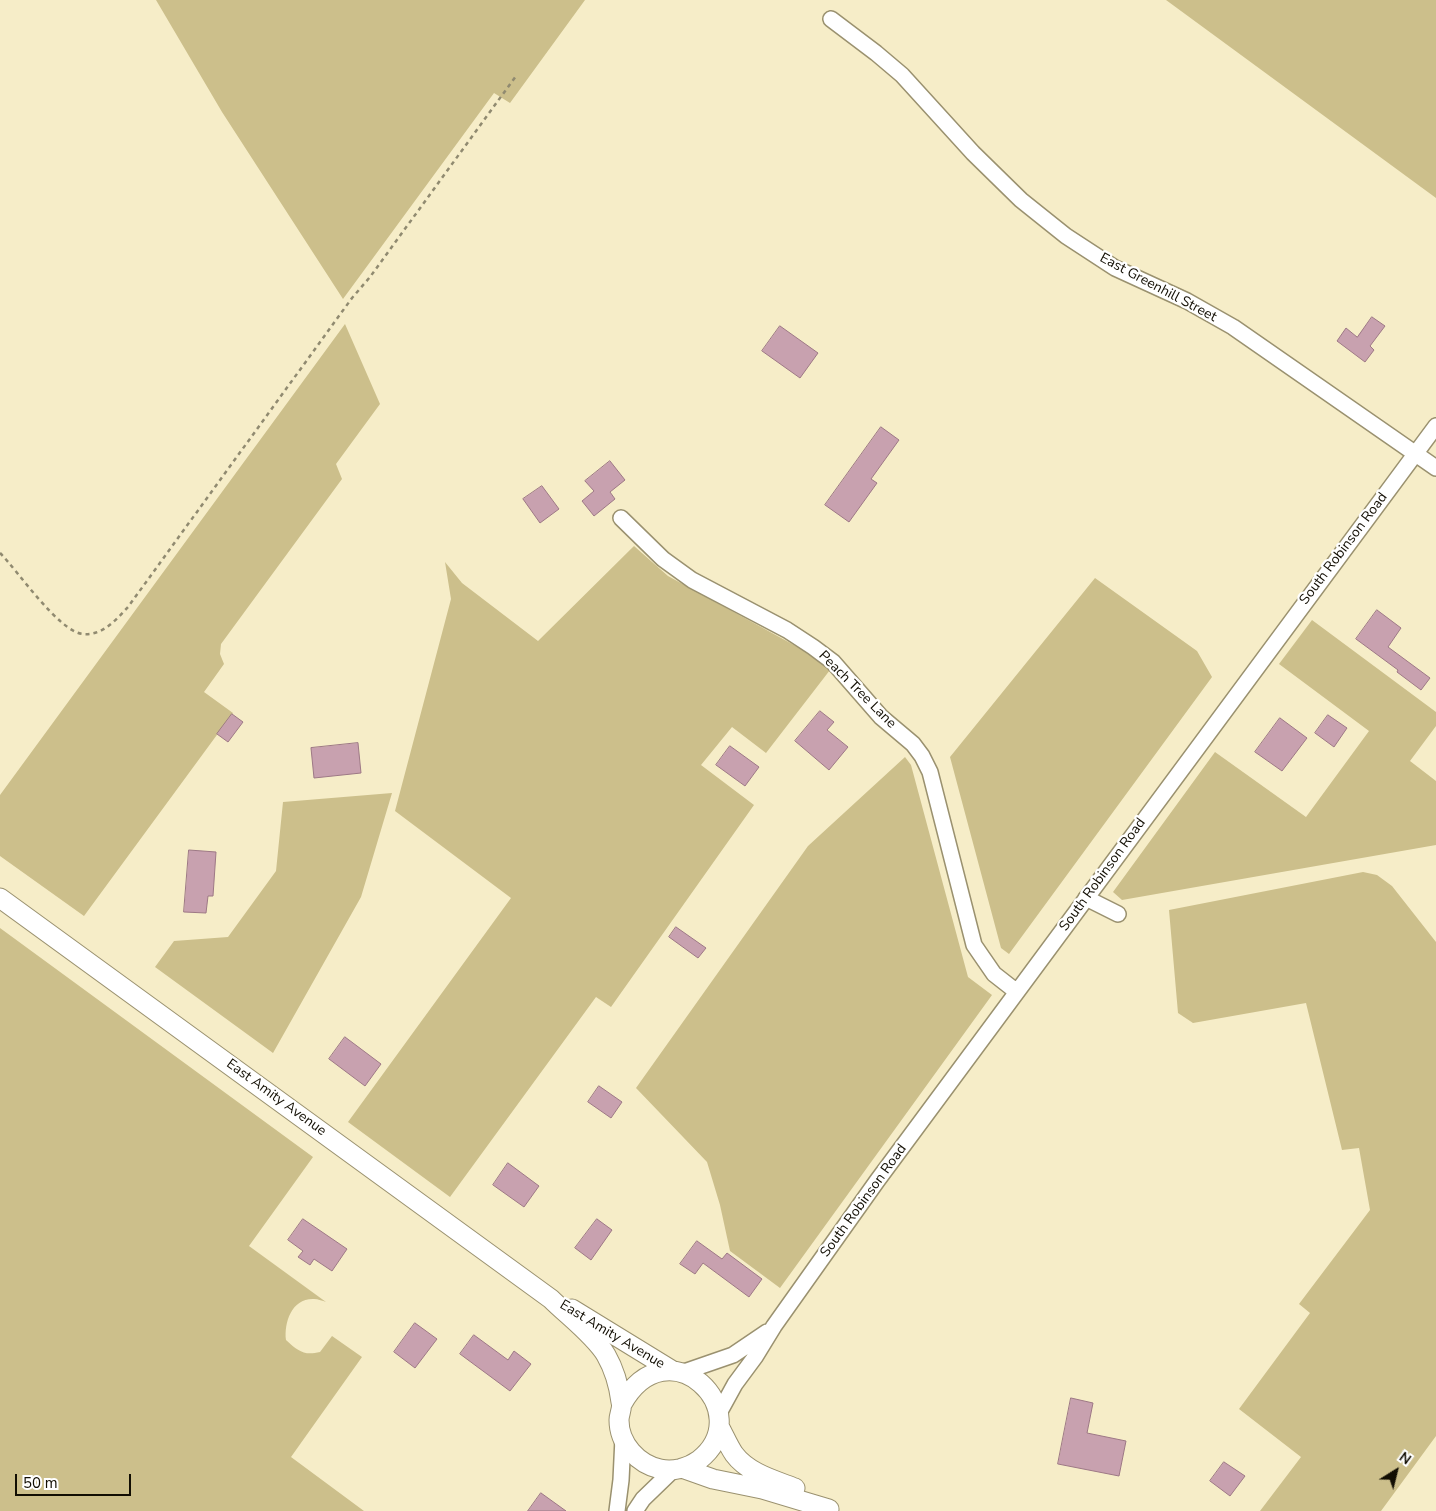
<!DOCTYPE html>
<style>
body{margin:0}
#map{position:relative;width:1436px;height:1511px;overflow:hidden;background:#f6edc8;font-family:"Nunito Sans",sans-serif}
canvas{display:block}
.north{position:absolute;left:1371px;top:1446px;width:50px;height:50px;-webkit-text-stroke:4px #fff;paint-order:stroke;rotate:36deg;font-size:14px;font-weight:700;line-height:20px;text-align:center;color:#120e03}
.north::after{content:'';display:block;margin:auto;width:18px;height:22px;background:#120e03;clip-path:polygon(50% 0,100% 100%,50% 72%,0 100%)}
.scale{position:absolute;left:15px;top:1474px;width:116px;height:22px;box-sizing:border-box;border:2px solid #120e03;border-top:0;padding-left:6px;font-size:15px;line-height:18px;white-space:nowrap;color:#120e03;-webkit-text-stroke:4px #fff;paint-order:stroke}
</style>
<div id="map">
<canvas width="1436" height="1511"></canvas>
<div class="north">N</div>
<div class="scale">50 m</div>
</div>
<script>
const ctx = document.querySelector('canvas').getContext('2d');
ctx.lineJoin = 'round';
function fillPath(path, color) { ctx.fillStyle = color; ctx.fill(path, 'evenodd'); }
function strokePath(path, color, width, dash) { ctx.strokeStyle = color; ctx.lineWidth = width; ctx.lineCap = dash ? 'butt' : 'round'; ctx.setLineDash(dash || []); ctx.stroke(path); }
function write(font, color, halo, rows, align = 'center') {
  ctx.font = font + ' "Nunito Sans",sans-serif'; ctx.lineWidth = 4.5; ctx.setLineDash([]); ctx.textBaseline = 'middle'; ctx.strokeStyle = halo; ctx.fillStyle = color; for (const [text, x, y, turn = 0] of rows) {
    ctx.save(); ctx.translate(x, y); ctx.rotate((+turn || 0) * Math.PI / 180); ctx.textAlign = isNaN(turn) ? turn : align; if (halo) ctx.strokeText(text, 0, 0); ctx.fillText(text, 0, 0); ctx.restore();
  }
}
fillPath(new Path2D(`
 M 156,0 L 585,0 L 510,103 L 494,93 L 343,299 L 222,112 Z
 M 1166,0 L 1436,0 L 1436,198 Z
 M 345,324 L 380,404 L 336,464 L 342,479 L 221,644 L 220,654 L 224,664 L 204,692 L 233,713 L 84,916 L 0,856 L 0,795 Z
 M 634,546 L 668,576 L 803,650 L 830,670 L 766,753 L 732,727 L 701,765 L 754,805 L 611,1007 L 596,997 L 450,1197 L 348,1122 L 511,898 L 395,811 L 451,599 L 445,562 L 462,583 L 538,641 Z
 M 1095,578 L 1197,651 L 1212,677 L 1009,954 L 1001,948 L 950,757 Z
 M 1312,620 L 1436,712 L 1436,726 L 1410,761 L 1436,781 L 1436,845 L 1122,900 L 1113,892 L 1215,752 L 1306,817 L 1369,731 L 1279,664 Z
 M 905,757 L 911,765 L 968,977 L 992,995 L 780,1288 L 730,1251 L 720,1205 L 707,1162 L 636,1088 L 808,846 Z
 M 392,793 L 361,897 L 273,1053 L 155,967 L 174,941 L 228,937 L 276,871 L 283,802 Z
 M 1363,872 L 1377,875 L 1392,886 L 1436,942 L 1436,1436 L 1381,1511 L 1260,1511 L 1301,1457 L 1239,1409 L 1310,1313 L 1299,1304 L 1370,1210 L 1359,1148 L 1342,1150 L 1306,1003 L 1193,1023 L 1178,1013 L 1169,910 Z
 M 0,928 L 313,1157 L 249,1246 L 326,1302 C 323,1301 318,1299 314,1299 C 292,1298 284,1322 286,1340 C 298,1351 304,1356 320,1352 L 332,1336 L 362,1357 L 291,1457 L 364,1511 L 0,1511 Z`), '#ccbf8b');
const building = new Path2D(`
 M 1372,317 L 1385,326 L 1370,346 L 1374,350 L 1365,362 L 1337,341 L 1346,328 L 1357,337 Z
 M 780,326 L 818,353 L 800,378 L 762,351 Z
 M 881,427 L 899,440 L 871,479 L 877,483 L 849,522 L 825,505 Z
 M 610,461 L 625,480 L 610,492 L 615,499 L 594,516 L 582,501 L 594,491 L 585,481 Z
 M 542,486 L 559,509 L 540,523 L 523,499 Z
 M 1377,610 L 1401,628 L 1388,647 L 1430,678 L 1421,690 L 1397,672 L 1398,670 L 1356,639 Z
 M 820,711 L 834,722 L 827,730 L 848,747 L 829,770 L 795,741 Z
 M 232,714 L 243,722 L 228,742 L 217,734 Z
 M 1328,715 L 1347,728 L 1334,747 L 1315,733 Z
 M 1280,718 L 1307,738 L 1282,771 L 1255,752 Z
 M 358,743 L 361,773 L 314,778 L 311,748 Z
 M 730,746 L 759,767 L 745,786 L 716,765 Z
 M 189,850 L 216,852 L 213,896 L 208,896 L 206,913 L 184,912 Z
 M 676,927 L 706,948 L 698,958 L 669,937 Z
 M 345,1037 L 381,1064 L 365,1086 L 329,1059 Z
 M 599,1086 L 622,1102 L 611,1118 L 588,1102 Z
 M 508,1163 L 539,1186 L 524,1207 L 493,1185 Z
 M 303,1219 L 347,1249 L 332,1271 L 314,1259 L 310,1265 L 298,1257 L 303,1251 L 288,1240 Z
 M 597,1219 L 612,1230 L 591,1260 L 575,1248 Z
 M 697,1241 L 722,1259 L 727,1253 L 762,1279 L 749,1297 L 703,1263 L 695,1274 L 680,1264 Z
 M 415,1323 L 437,1339 L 415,1368 L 394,1352 Z
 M 474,1335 L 508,1360 L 514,1351 L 531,1364 L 510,1391 L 460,1354 Z
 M 1071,1398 L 1093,1403 L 1087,1433 L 1126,1441 L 1119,1476 L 1058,1464 Z
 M 1224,1462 L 1245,1476 L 1230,1496 L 1210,1481 Z
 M 541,1493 L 566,1511 L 528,1511 Z`);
fillPath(building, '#c8a1af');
strokePath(building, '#9d7885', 1);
const minor = new Path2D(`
 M 831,19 L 876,53 L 902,75 L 973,153 L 1021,200 L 1066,236 L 1115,268 L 1187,301 L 1233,327 L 1436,468
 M 621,518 L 663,559 L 692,580 L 787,630 L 813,647 L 833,662 L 881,717 L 913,744 L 922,756 L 930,772 L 974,945 L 994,974 L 1017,992
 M 1086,898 L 1118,914
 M 681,1373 L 733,1355 L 767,1332
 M 718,1415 L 735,1384 L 755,1357 L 774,1326 L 877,1181 L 1436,426
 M 617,1511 L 621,1480 L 623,1438
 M 635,1511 L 643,1499 L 673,1470`);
const major = new Path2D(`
 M 0,898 L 551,1299 C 567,1315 595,1336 606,1355 C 614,1369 619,1386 621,1402 C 623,1408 619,1414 619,1420 C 619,1444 638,1464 660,1469 C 673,1472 688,1468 699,1460 C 760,1412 668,1322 622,1404
 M 572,1309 L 673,1371
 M 719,1426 C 724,1435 728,1445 734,1454 C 748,1473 774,1480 795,1488
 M 682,1468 L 713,1479 L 762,1489 L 829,1509`);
strokePath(minor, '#9a916f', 18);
strokePath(major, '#9a916f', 21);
strokePath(new Path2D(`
 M 0,553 C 18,571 59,632 83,634 C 102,636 116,620 128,607 L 352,298 L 370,277 L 516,76`), '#908a70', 2.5, [4, 4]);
strokePath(minor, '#fff', 15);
strokePath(major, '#fff', 19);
write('14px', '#120e03', '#fff', [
 ["East Greenhill Street",1158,288,28],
 ["South Robinson Road",1344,549,-53],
 ["Peach Tree Lane",857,690,45],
 ["South Robinson Road",1103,875,-54],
 ["East Amity Avenue",276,1098,36],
 ["South Robinson Road",864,1201,-54],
 ["East Amity Avenue",612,1335,31]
]);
</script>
